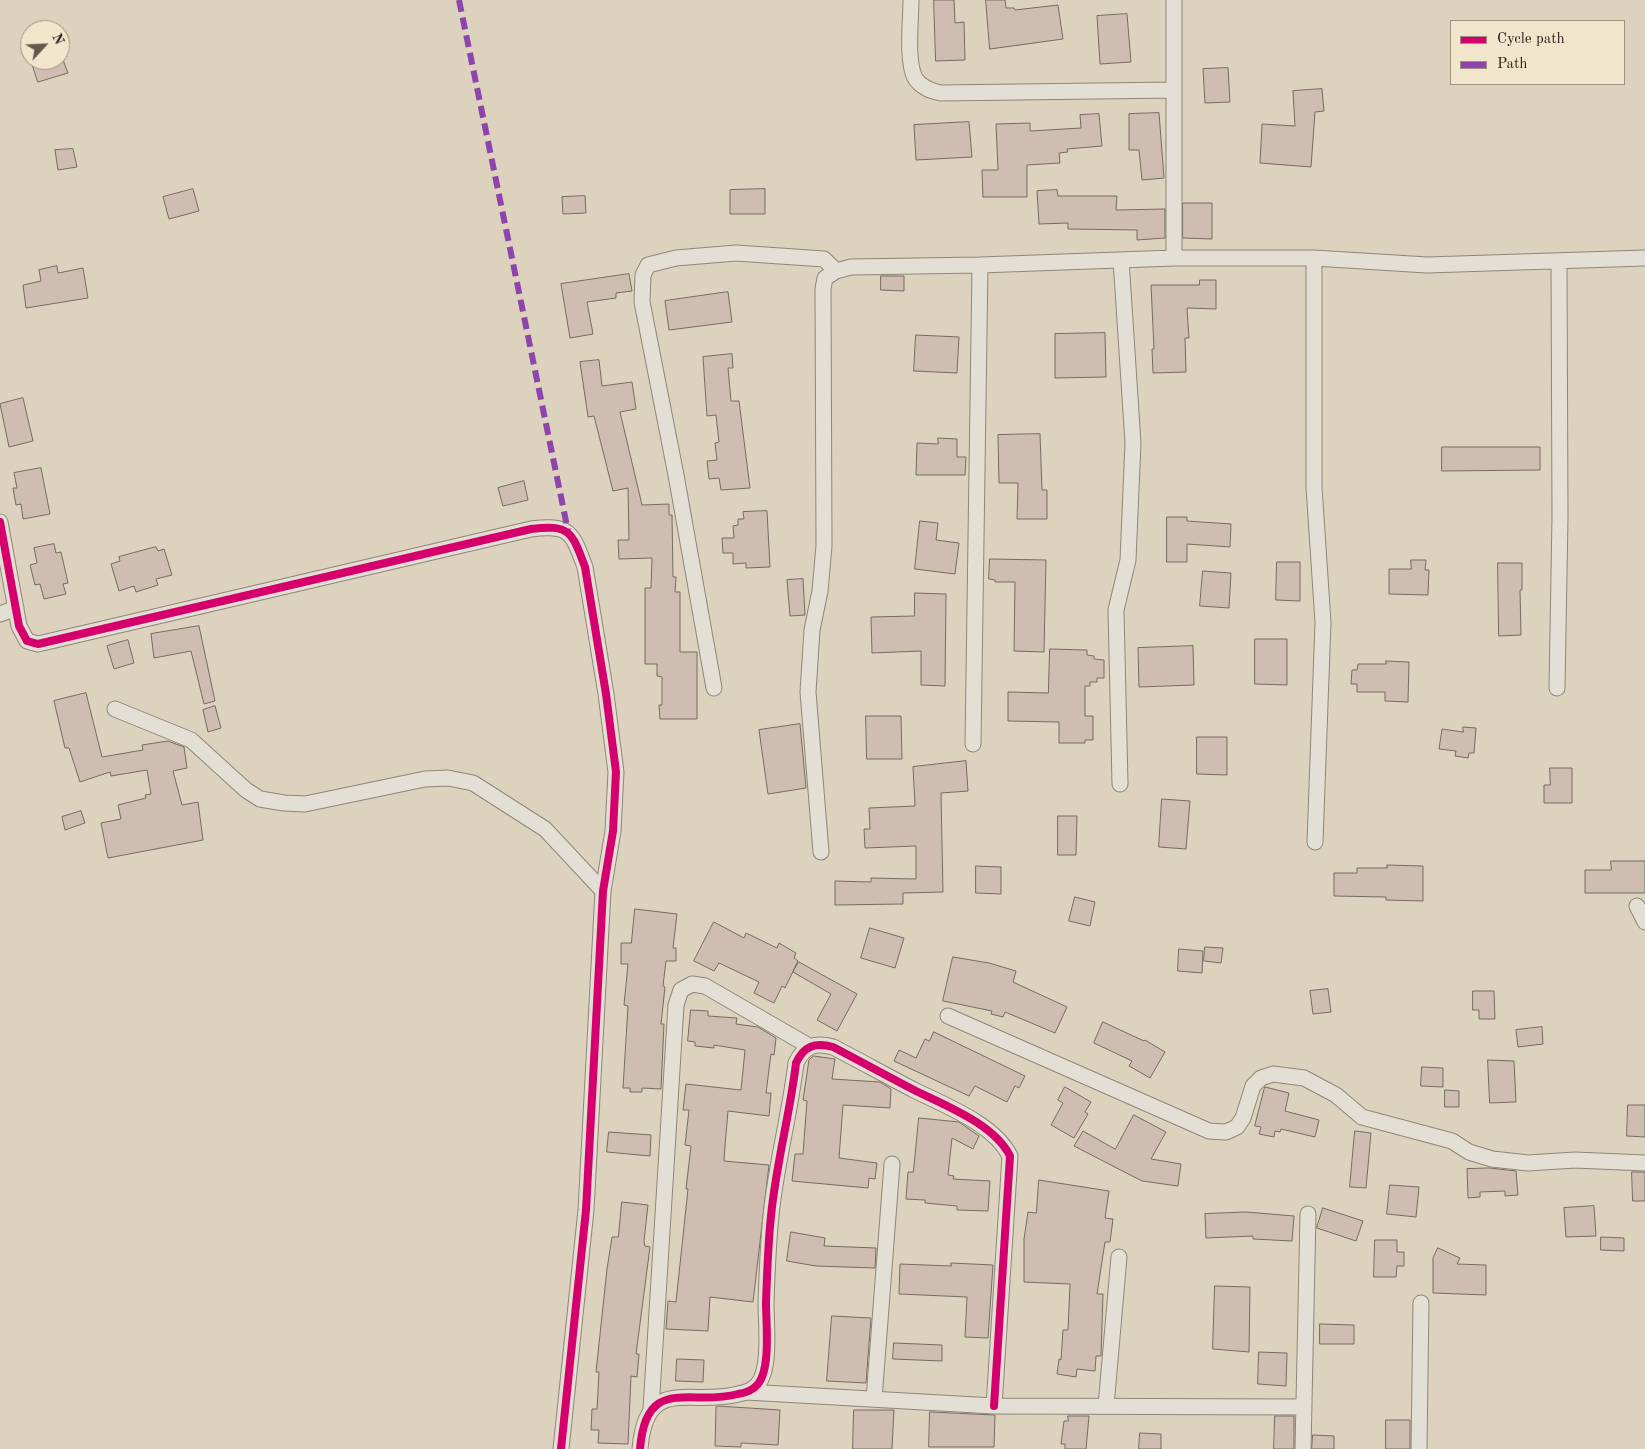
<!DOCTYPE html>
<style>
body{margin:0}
#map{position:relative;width:1645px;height:1449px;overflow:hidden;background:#ddd2bd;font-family:"Old Standard TT",serif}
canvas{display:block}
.legend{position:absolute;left:1450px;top:20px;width:175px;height:65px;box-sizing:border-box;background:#f1e5cc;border:1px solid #a09281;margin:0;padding:6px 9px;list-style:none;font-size:15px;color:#261610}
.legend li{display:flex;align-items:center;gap:10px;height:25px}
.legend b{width:25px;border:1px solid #a09281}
.north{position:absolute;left:20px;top:20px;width:50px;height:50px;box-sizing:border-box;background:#f1e5cc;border:1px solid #a09281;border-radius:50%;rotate:65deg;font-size:14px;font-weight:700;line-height:20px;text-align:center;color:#261610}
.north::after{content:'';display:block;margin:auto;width:18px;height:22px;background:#66584d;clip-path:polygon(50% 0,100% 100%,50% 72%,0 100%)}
</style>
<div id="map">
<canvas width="1645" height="1449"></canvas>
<ul class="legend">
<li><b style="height:6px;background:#d6006c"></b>Cycle path</li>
<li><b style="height:6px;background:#8e44ad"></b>Path</li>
</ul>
<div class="north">N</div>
</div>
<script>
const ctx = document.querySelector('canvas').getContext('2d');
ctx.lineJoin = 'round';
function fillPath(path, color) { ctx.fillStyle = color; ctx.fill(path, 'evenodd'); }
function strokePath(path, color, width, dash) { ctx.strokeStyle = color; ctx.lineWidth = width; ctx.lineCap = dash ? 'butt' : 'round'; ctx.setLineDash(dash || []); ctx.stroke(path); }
const building = new Path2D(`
 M 934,0 L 954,0 L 955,23 L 964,22 L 965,60 L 936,61 Z
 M 986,0 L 1005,0 L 1006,8 L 1014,8 L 1015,10 L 1058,5 L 1063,39 L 990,49 Z
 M 1127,14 L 1131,62 L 1100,64 L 1097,16 Z
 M 31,60 L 63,60 L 68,73 L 38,82 Z
 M 1228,68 L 1230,102 L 1205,103 L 1203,69 Z
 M 1322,89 L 1324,111 L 1315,112 L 1311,167 L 1260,163 L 1262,124 L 1295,126 L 1293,91 Z
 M 1159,113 L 1164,178 L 1142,180 L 1139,150 L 1129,150 L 1129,114 Z
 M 1099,114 L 1102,146 L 1067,149 L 1068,152 L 1059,153 L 1060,163 L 1027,165 L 1027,197 L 983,197 L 982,170 L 998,170 L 996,124 L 1030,123 L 1030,131 L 1081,128 L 1080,115 Z
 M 969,122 L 972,157 L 916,160 L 914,125 Z
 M 73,149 L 77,167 L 58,170 L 55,150 Z
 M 193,189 L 199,211 L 169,219 L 163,197 Z
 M 765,189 L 765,214 L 730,214 L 730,190 Z
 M 1057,190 L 1058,196 L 1117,196 L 1116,210 L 1165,209 L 1165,238 L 1137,240 L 1137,230 L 1068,229 L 1068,223 L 1039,224 L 1037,191 Z
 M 585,196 L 586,213 L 563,214 L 562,197 Z
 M 1183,203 L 1212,203 L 1212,239 L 1183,238 Z
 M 57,266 L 58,273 L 83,268 L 88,298 L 26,308 L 23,285 L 41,281 L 39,270 Z
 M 629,274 L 632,291 L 616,293 L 616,298 L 587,302 L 593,334 L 570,338 L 561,284 Z
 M 881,276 L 904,276 L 904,291 L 881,290 Z
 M 1200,280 L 1216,280 L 1216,309 L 1187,308 L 1189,338 L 1185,338 L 1186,372 L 1153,373 L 1152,349 L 1154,349 L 1151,285 L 1199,285 Z
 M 728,292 L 732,322 L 669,330 L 665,301 Z
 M 1105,333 L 1106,377 L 1055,378 L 1055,334 Z
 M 916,335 L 959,337 L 957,373 L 914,371 Z
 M 732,354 L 733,368 L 728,368 L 731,401 L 739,401 L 750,488 L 721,490 L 719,478 L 709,479 L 707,461 L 717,460 L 715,443 L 719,442 L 716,415 L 707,416 L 703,357 Z
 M 599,360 L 602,386 L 632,382 L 636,409 L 620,412 L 642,505 L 669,504 L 669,515 L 672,515 L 673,577 L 676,577 L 675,592 L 680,592 L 680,652 L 697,652 L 697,719 L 660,719 L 659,705 L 662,705 L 662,677 L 657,676 L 657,664 L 645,664 L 645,588 L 651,588 L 652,558 L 619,559 L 618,540 L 629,540 L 628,488 L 613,491 L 594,416 L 588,417 L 580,362 Z
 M 23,398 L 33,441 L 9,447 L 0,404 Z
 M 1040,434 L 1042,490 L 1047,490 L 1047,519 L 1017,519 L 1018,483 L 999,483 L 998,435 Z
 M 938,438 L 957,439 L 957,457 L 966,457 L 965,475 L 916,475 L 917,443 L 938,444 Z
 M 1442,447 L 1540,447 L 1540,470 L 1442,471 Z
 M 41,468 L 50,514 L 23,519 L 21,504 L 16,505 L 13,488 L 17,488 L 14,473 Z
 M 524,481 L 528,500 L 503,506 L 498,488 Z
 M 767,511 L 770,567 L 746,568 L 746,563 L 733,564 L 733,553 L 723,553 L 722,538 L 734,538 L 733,526 L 738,525 L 738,519 L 744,519 L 743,512 Z
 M 1167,517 L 1187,517 L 1187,521 L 1231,524 L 1230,547 L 1187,544 L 1187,562 L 1167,562 Z
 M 920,521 L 938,523 L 936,540 L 959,543 L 955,574 L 915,569 Z
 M 54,544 L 56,553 L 61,552 L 68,583 L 63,584 L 66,594 L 44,599 L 40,584 L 35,585 L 30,565 L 37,563 L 34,548 Z
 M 156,547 L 158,551 L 164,549 L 172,575 L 156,579 L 158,585 L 136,592 L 134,586 L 119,591 L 111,564 L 120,561 L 119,557 Z
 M 990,559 L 1046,560 L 1044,652 L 1014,651 L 1015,582 L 995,582 L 995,580 L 989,579 Z
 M 1411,560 L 1426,560 L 1425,570 L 1429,570 L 1428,595 L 1389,594 L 1389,569 L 1411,569 Z
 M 1277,562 L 1300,562 L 1300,601 L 1276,600 Z
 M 1498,563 L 1522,563 L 1522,590 L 1520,590 L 1521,635 L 1499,636 Z
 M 1203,571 L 1231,573 L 1229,608 L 1200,606 Z
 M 803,579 L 805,615 L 790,616 L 787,580 Z
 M 915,593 L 946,594 L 945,686 L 921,685 L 921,651 L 872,653 L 871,617 L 914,616 Z
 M 199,626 L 215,701 L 204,704 L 191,651 L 154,658 L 151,634 Z
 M 1255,639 L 1287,639 L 1287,685 L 1255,684 Z
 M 128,640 L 134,663 L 114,669 L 107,646 Z
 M 1193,646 L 1194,685 L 1139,687 L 1138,648 Z
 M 1050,649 L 1087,650 L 1087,655 L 1094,656 L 1094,659 L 1104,660 L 1104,678 L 1097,678 L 1097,682 L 1090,682 L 1090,686 L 1085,686 L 1085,716 L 1093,716 L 1093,740 L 1085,740 L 1085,743 L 1059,743 L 1059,722 L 1008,721 L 1008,692 L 1048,693 Z
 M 1386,661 L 1409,662 L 1408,702 L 1385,701 L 1385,692 L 1357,692 L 1357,684 L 1351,684 L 1352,670 L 1357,670 L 1358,664 L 1386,664 Z
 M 86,693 L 102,757 L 143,750 L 142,745 L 168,741 L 184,747 L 187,768 L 173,771 L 182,805 L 198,802 L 203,840 L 108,858 L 101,823 L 121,819 L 118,805 L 146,798 L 145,795 L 151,794 L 147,770 L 111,776 L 110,772 L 80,782 L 69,748 L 65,748 L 54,701 Z
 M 215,706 L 221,728 L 208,732 L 203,710 Z
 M 866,716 L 901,716 L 902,759 L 867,759 Z
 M 800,724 L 806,788 L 768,794 L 759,730 Z
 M 1463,727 L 1476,728 L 1474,753 L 1469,753 L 1468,758 L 1455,756 L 1456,751 L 1439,749 L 1442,729 L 1463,732 Z
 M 1197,737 L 1227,737 L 1227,775 L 1197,774 Z
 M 966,761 L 968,791 L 941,793 L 943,892 L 903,893 L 903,904 L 835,905 L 835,881 L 871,882 L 871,878 L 916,879 L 916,846 L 865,848 L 864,829 L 870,829 L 869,808 L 915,806 L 913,767 Z
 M 1550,768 L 1572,768 L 1572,803 L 1544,803 L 1544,785 L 1550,785 Z
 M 1162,799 L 1190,801 L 1186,849 L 1159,847 Z
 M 81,811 L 85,823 L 65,830 L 62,817 Z
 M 1058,816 L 1077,816 L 1076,855 L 1058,855 Z
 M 1611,861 L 1645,861 L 1645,893 L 1585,893 L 1585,870 L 1611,870 Z
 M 1387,865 L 1423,866 L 1423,901 L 1386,900 L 1386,897 L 1334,896 L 1334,873 L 1357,873 L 1357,868 L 1387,868 Z
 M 976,866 L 1001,867 L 1001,894 L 976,893 Z
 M 1075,897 L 1095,902 L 1090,926 L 1069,921 Z
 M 635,909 L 677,914 L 673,948 L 676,948 L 676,961 L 666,961 L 663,986 L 665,987 L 661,1024 L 664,1024 L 661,1089 L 642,1088 L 642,1092 L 630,1092 L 630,1088 L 623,1088 L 628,1006 L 624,1005 L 628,964 L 621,964 L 621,943 L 631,943 Z
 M 714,922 L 744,938 L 746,933 L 777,948 L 779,943 L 796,953 L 794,958 L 798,961 L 785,988 L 782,986 L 774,1003 L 754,993 L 759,982 L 719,963 L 714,971 L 694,961 Z
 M 870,928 L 904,938 L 895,968 L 861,958 Z
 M 1205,947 L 1223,948 L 1221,963 L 1204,961 Z
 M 1179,949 L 1203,951 L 1202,973 L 1178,971 Z
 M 953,957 L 989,963 L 1016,971 L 1013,982 L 1067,1007 L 1055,1033 L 1005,1012 L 1003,1017 L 991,1014 L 992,1011 L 943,1001 Z
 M 799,962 L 857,994 L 837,1031 L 817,1020 L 831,994 L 793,972 Z
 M 1328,989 L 1331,1012 L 1313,1014 L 1310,991 Z
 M 1473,991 L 1494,991 L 1495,1019 L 1479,1019 L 1479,1010 L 1473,1010 Z
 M 691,1010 L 708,1011 L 708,1016 L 737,1018 L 736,1024 L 758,1027 L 776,1038 L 774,1055 L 771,1054 L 766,1093 L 771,1093 L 769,1116 L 728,1111 L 725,1146 L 724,1161 L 769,1165 L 753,1302 L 710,1297 L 708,1331 L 666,1329 L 668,1301 L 676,1302 L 688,1189 L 686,1189 L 691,1146 L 685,1145 L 689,1110 L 683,1110 L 686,1084 L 741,1090 L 745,1050 L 714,1045 L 714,1048 L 695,1046 L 695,1042 L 688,1041 Z
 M 1103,1022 L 1144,1041 L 1145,1040 L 1165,1052 L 1150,1078 L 1129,1066 L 1132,1061 L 1094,1043 Z
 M 1542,1027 L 1543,1044 L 1518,1047 L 1516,1030 Z
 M 934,1032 L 1025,1076 L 1019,1088 L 1015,1086 L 1007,1102 L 975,1086 L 969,1096 L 894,1061 L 899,1050 L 916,1058 L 925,1039 L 929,1041 Z
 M 814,1056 L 835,1059 L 832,1079 L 880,1082 L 891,1089 L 890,1108 L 843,1105 L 839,1158 L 877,1163 L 875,1179 L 869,1178 L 868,1188 L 792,1181 L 795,1154 L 803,1154 L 807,1101 L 803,1100 L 809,1060 Z
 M 1488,1060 L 1514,1061 L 1516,1102 L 1490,1103 Z
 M 1422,1067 L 1443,1068 L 1443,1087 L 1421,1086 Z
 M 1065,1087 L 1091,1102 L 1085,1112 L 1088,1114 L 1074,1138 L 1051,1125 L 1063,1103 L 1058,1100 Z
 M 1265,1087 L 1289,1093 L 1285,1111 L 1319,1120 L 1315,1137 L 1281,1129 L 1280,1132 L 1275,1131 L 1274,1137 L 1259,1134 L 1261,1127 L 1255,1126 Z
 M 1445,1090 L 1459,1091 L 1459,1107 L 1445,1107 Z
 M 1628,1105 L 1645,1105 L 1645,1137 L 1627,1136 Z
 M 1134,1115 L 1166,1132 L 1151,1159 L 1181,1164 L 1178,1186 L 1142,1181 L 1074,1146 L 1083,1131 L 1115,1149 Z
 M 919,1118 L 959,1122 L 979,1136 L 973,1149 L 952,1138 L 948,1175 L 954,1176 L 953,1179 L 990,1181 L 988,1211 L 957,1210 L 957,1206 L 925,1203 L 925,1200 L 906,1199 L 908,1172 L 913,1172 Z
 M 1355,1131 L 1371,1133 L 1366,1188 L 1350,1187 Z
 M 609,1132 L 651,1135 L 650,1156 L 607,1152 Z
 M 1490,1168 L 1516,1171 L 1518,1195 L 1505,1196 L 1505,1191 L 1480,1192 L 1480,1197 L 1468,1198 L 1467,1169 Z
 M 1632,1172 L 1645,1172 L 1645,1201 L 1633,1201 Z
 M 1039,1180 L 1109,1191 L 1105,1218 L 1113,1219 L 1110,1242 L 1105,1242 L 1097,1294 L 1103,1294 L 1101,1356 L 1096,1356 L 1095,1371 L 1077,1369 L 1076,1377 L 1057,1374 L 1059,1359 L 1061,1360 L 1063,1330 L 1068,1330 L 1070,1284 L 1024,1282 L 1024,1239 L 1028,1212 L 1036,1213 Z
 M 1390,1185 L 1419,1187 L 1416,1217 L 1387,1214 Z
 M 622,1202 L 648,1205 L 644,1241 L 645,1246 L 650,1247 L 636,1354 L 639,1354 L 637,1377 L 631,1376 L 628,1444 L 598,1443 L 599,1430 L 591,1430 L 592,1409 L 597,1409 L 599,1372 L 596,1372 L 607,1269 L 612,1237 L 618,1237 Z
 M 1594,1206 L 1596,1236 L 1566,1237 L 1564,1208 Z
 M 1323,1208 L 1363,1221 L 1356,1241 L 1317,1228 Z
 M 1246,1212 L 1294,1216 L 1292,1241 L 1253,1239 L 1253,1236 L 1206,1238 L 1205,1214 Z
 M 791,1232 L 825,1238 L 824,1246 L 876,1248 L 875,1268 L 816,1266 L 787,1261 Z
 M 1601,1237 L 1624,1238 L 1624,1251 L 1601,1250 Z
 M 1375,1240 L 1397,1240 L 1397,1252 L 1404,1252 L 1404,1266 L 1397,1266 L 1396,1277 L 1374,1277 Z
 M 1438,1248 L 1460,1258 L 1457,1264 L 1486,1265 L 1486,1295 L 1433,1293 L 1433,1258 Z
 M 951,1263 L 993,1265 L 988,1338 L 965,1337 L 967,1297 L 899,1294 L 900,1264 L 951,1266 Z
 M 1215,1286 L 1250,1287 L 1249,1352 L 1213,1349 Z
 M 832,1316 L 871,1318 L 866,1383 L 827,1381 Z
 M 1320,1324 L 1354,1325 L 1354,1344 L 1320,1344 Z
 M 894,1343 L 942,1345 L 942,1361 L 893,1359 Z
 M 1259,1352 L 1287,1353 L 1286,1386 L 1258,1384 Z
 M 677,1359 L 704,1360 L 703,1382 L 676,1381 Z
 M 718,1406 L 780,1410 L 778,1445 L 741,1443 L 741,1447 L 715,1446 L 716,1407 Z
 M 854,1410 L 894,1410 L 892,1449 L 853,1449 Z
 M 930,1412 L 995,1415 L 994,1447 L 929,1447 Z
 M 1068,1416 L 1089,1416 L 1086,1449 L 1065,1449 L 1065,1444 L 1061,1444 L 1064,1421 L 1068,1421 Z
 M 1275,1416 L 1294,1416 L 1294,1449 L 1274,1449 Z
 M 1386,1420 L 1410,1420 L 1410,1449 L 1386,1449 Z
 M 1140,1433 L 1161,1434 L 1161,1449 L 1139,1449 Z
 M 1313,1435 L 1334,1436 L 1334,1449 L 1312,1449 Z`);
fillPath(building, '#cebdb0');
strokePath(building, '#746c62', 1);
const minor = new Path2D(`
 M 911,0 C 911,21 906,60 915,78 C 921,88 932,91 941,93 L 1174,90
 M 1174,0 L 1174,258 L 1314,258 L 1427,265 L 1645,258
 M 1314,258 L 1314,487 L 1323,622 L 1315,842
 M 0,522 L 19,626 L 27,641 L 38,644 L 531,529 C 570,524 572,532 585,567 L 606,694 L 616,772 L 613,831 L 603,891 L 586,1210 L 561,1449
 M 0,614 L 16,608
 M 714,688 L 676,475 L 642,302 L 643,275 L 648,265 L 676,258 L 736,253 L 824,259 L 836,271
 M 1557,688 L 1560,517 L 1559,263
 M 115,709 L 191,740 L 246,790 L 260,799 L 284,803 L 305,804 L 425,779 L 448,778 L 473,783 L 545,829 L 603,891
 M 973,744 L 980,265 L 1174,258
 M 1120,784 L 1116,610 L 1128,560 L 1133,443 L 1121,260
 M 821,852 L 808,692 L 812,630 L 820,591 L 824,546 L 823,289 L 825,278 L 836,271 L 851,267 L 980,265
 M 1637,906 L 1645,922
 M 948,1016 L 1209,1131 L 1226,1132 L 1237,1127 L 1243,1118 L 1253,1086 L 1261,1078 L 1273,1074 L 1304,1078 L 1336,1095 L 1362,1117 L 1452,1141 L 1469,1152 L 1492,1159 L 1528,1163 L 1575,1160 L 1645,1163
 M 746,1392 L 994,1406 L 1304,1407
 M 874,1399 L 892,1164
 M 1106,1406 L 1119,1257
 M 651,1409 L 676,1005 L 681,990 L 692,984 L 705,986 L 809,1046
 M 640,1449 C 646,1374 690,1407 738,1394 C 745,1393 753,1390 758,1384 C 771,1368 766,1323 766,1303 C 767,1274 768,1244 771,1216 C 776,1164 790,1114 796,1063 C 804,1046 815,1042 833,1047 C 860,1061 887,1076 914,1090 C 946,1106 994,1124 1010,1156 L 994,1406
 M 1303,1449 L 1308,1214
 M 1419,1449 L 1421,1303`);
strokePath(minor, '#8e8679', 17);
strokePath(minor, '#e4dfd4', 15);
strokePath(new Path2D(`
 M 459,0 L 568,531`), '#8e44ad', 6, [12, 6]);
strokePath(new Path2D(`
 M 0,522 L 19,626 L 27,641 L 38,644 L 531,529 C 570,524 572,532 585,567 L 606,694 L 616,772 L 613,831 L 603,891 L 586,1210 L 561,1449
 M 640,1449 C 646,1374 690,1407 738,1394 C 745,1393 753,1390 758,1384 C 771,1368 766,1323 766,1303 C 767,1274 768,1244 771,1216 C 776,1164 790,1114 796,1063 C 804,1046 815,1042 833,1047 C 860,1061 887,1076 914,1090 C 946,1106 994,1124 1010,1156 L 994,1406`), '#d6006c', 8);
</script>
